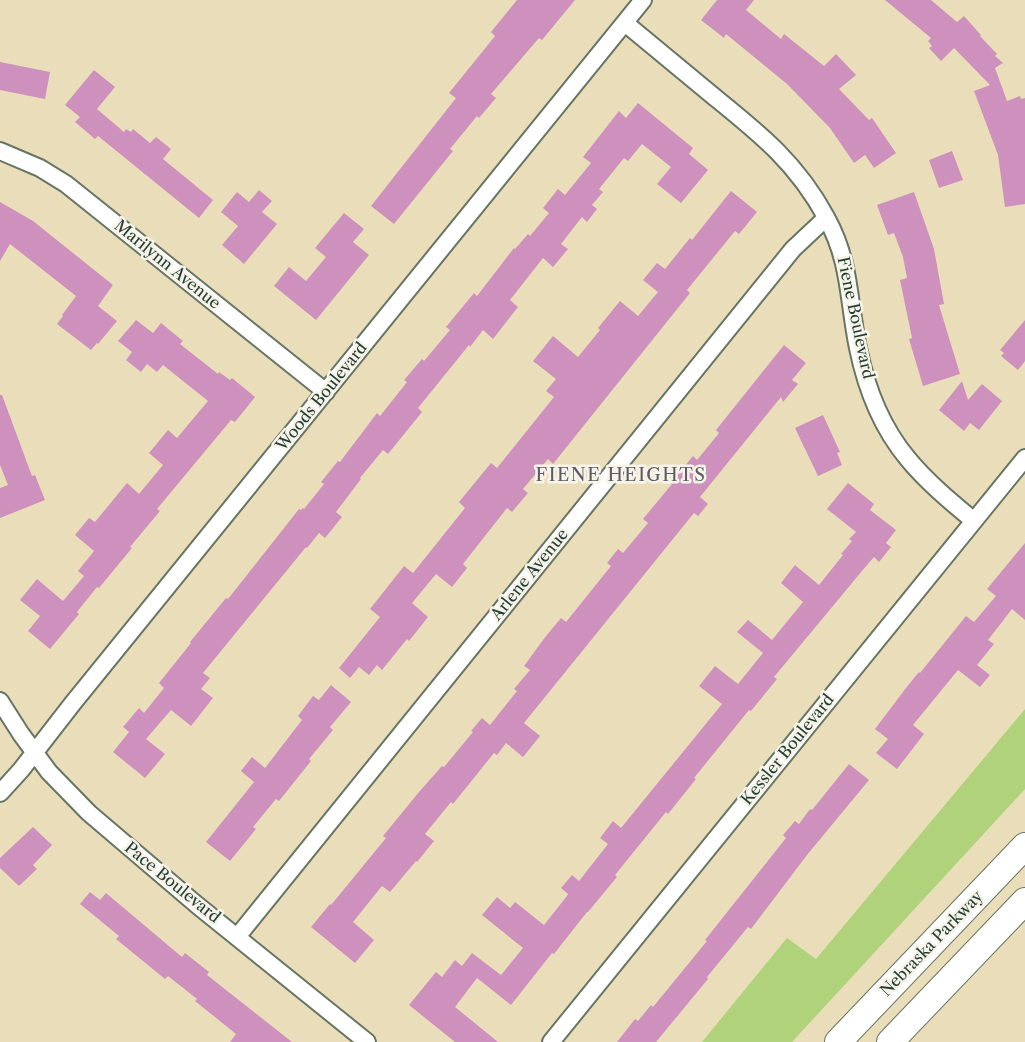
<!DOCTYPE html>
<style>
body{margin:0}
canvas{display:block;background:#eadeba}
</style>
<canvas width="1025" height="1042"></canvas>
<script>
const ctx = document.querySelector('canvas').getContext('2d');
ctx.lineJoin = 'round';
function fillPath(path, color) { ctx.fillStyle = color; ctx.fill(path, 'evenodd'); }
function strokePath(path, color, width, dash) { ctx.strokeStyle = color; ctx.lineWidth = width; ctx.lineCap = dash ? 'butt' : 'round'; ctx.setLineDash(dash || []); ctx.stroke(path); }
function write(font, color, halo, rows, align = 'center') {
  ctx.font = font + ' "Libre Caslon Text",serif'; ctx.lineWidth = 5; ctx.setLineDash([]); ctx.textBaseline = 'middle'; ctx.strokeStyle = halo; ctx.fillStyle = color; for (const [text, x, y, turn = 0] of rows) {
    ctx.save(); ctx.translate(x, y); ctx.rotate((+turn || 0) * Math.PI / 180); ctx.textAlign = isNaN(turn) ? turn : align; if (halo) ctx.strokeText(text, 0, 0); ctx.fillText(text, 0, 0); ctx.restore();
  }
}
fillPath(new Path2D(`
 M 1025,709 L 1025,789 L 792,1042 L 702,1042 L 787,938 L 816,959 Z`), '#afd27b');
fillPath(new Path2D(`
 M 517,0 L 575,0 L 542,40 L 539,38 L 491,94 L 496,98 L 479,118 L 477,116 L 450,149 L 453,151 L 394,224 L 371,206 L 456,98 L 449,93 L 495,36 L 491,32 Z
 M 717,0 L 754,0 L 746,10 L 781,39 L 784,34 L 824,66 L 836,54 L 856,75 L 839,89 L 869,120 L 872,118 L 896,153 L 874,168 L 865,155 L 854,163 L 830,128 L 787,84 L 726,34 L 724,38 L 701,20 Z
 M 885,0 L 931,0 L 957,22 L 964,16 L 981,35 L 980,36 L 997,54 L 995,56 L 1003,63 L 995,68 L 1007,101 L 1020,96 L 1021,99 L 1025,98 L 1025,204 L 1005,207 L 998,155 L 974,91 L 990,85 L 954,48 L 941,61 L 929,48 L 932,46 L 928,41 L 931,38 Z
 M 0,62 L 50,72 L 45,99 L 0,90 Z
 M 94,70 L 115,87 L 97,109 L 124,132 L 126,129 L 131,132 L 133,129 L 150,143 L 156,137 L 171,149 L 163,159 L 213,200 L 199,218 L 98,136 L 95,139 L 75,122 L 80,117 L 65,105 Z
 M 638,103 L 693,148 L 689,154 L 708,170 L 681,203 L 657,184 L 671,167 L 642,144 L 628,161 L 624,158 L 599,189 L 603,192 L 592,205 L 597,209 L 587,222 L 582,217 L 561,244 L 568,249 L 553,267 L 543,258 L 510,300 L 518,307 L 493,339 L 483,330 L 470,347 L 469,345 L 418,408 L 422,412 L 388,454 L 383,450 L 360,478 L 361,479 L 336,512 L 342,517 L 325,538 L 319,533 L 307,548 L 306,547 L 203,673 L 210,678 L 201,689 L 213,698 L 191,726 L 171,710 L 146,739 L 165,754 L 145,778 L 113,752 L 129,732 L 123,727 L 139,708 L 144,713 L 164,688 L 159,683 L 191,643 L 190,642 L 226,598 L 228,599 L 299,509 L 301,510 L 303,508 L 304,509 L 324,484 L 321,482 L 338,461 L 340,462 L 377,413 L 380,416 L 407,382 L 404,380 L 422,359 L 424,361 L 450,330 L 446,327 L 474,293 L 477,296 L 514,248 L 515,249 L 528,234 L 530,236 L 549,213 L 543,208 L 558,189 L 565,195 L 591,163 L 583,157 L 619,111 L 626,118 Z
 M 952,151 L 963,180 L 939,188 L 929,160 Z
 M 259,190 L 272,201 L 262,212 L 277,224 L 244,264 L 222,245 L 238,226 L 221,212 L 237,192 L 249,202 Z
 M 731,191 L 757,212 L 739,234 L 735,231 L 687,290 L 690,293 L 553,464 L 548,459 L 523,489 L 528,493 L 512,512 L 507,508 L 463,564 L 467,568 L 452,587 L 436,574 L 412,603 L 428,617 L 409,641 L 407,639 L 382,670 L 377,665 L 369,675 L 359,667 L 350,678 L 339,668 L 380,617 L 370,609 L 404,566 L 413,573 L 465,508 L 459,502 L 491,463 L 497,468 L 554,397 L 546,391 L 556,379 L 533,361 L 553,336 L 578,357 L 600,330 L 598,328 L 620,301 L 638,316 L 658,292 L 643,280 L 657,263 L 665,269 L 690,238 L 692,240 Z
 M 914,192 L 934,249 L 944,304 L 939,305 L 960,374 L 923,386 L 909,339 L 912,338 L 900,280 L 907,278 L 903,257 L 894,233 L 888,235 L 877,205 Z
 M 0,202 L 33,221 L 113,285 L 98,306 L 117,321 L 98,344 L 97,343 L 91,350 L 57,324 L 63,316 L 62,315 L 76,296 L 10,244 L 0,261 Z
 M 344,213 L 364,229 L 353,242 L 369,255 L 316,320 L 274,286 L 289,267 L 306,281 L 326,257 L 315,248 Z
 M 136,320 L 153,333 L 161,323 L 183,341 L 180,344 L 218,374 L 219,372 L 230,380 L 232,378 L 255,397 L 235,422 L 231,420 L 157,509 L 160,511 L 130,547 L 132,548 L 99,588 L 97,587 L 77,612 L 79,614 L 50,649 L 28,631 L 40,616 L 20,600 L 37,579 L 63,601 L 84,576 L 78,571 L 94,551 L 75,535 L 89,518 L 95,522 L 127,483 L 139,494 L 163,465 L 149,453 L 168,430 L 177,438 L 208,401 L 163,365 L 157,372 L 147,364 L 141,372 L 126,360 L 132,352 L 118,341 Z
 M 1025,320 L 1025,361 L 1018,370 L 1001,356 L 1004,353 L 1000,350 Z
 M 784,345 L 806,363 L 792,380 L 798,384 L 783,402 L 781,397 L 700,497 L 708,504 L 698,516 L 694,513 L 524,723 L 540,736 L 523,757 L 506,743 L 497,755 L 494,753 L 453,804 L 451,802 L 425,834 L 434,841 L 417,862 L 416,861 L 390,892 L 382,886 L 353,922 L 374,940 L 355,963 L 311,927 L 330,904 L 331,905 L 386,838 L 383,836 L 419,792 L 442,766 L 444,767 L 473,732 L 471,731 L 482,718 L 490,725 L 517,691 L 514,689 L 530,670 L 524,666 L 546,636 L 561,618 L 566,622 L 611,566 L 607,563 L 618,549 L 623,553 L 648,523 L 643,519 L 672,484 L 671,483 L 693,456 L 697,460 L 719,433 L 716,430 Z
 M 962,381 L 968,400 L 982,384 L 1002,401 L 979,430 L 970,423 L 964,431 L 939,410 Z
 M 0,395 L 2,395 L 32,476 L 35,475 L 45,500 L 0,518 L 0,488 L 8,485 L 0,465 Z
 M 823,415 L 840,452 L 837,453 L 842,465 L 818,476 L 795,428 Z
 M 848,483 L 874,504 L 870,510 L 896,530 L 886,543 L 891,547 L 879,562 L 874,557 L 862,571 L 774,677 L 777,679 L 751,711 L 749,710 L 694,778 L 696,779 L 668,814 L 666,812 L 615,875 L 617,877 L 588,912 L 587,912 L 554,954 L 552,953 L 511,1005 L 477,978 L 455,1007 L 498,1042 L 455,1042 L 409,1005 L 436,972 L 442,977 L 455,960 L 462,966 L 472,953 L 501,975 L 523,948 L 482,915 L 497,897 L 510,908 L 515,902 L 544,925 L 567,896 L 568,894 L 561,888 L 572,875 L 579,881 L 608,844 L 600,838 L 613,821 L 621,828 L 722,704 L 699,686 L 715,666 L 738,684 L 763,653 L 737,632 L 748,620 L 772,640 L 803,602 L 781,583 L 795,565 L 819,585 L 843,555 L 841,554 L 852,541 L 849,539 L 856,532 L 827,509 Z
 M 1025,543 L 1025,620 L 1012,609 L 988,640 L 994,644 L 977,665 L 990,675 L 980,687 L 958,670 L 913,725 L 924,734 L 897,769 L 876,753 L 888,739 L 875,729 L 906,688 L 919,672 L 920,673 L 966,616 L 974,622 L 996,596 L 987,589 Z
 M 331,685 L 351,702 L 330,727 L 333,730 L 309,759 L 311,761 L 279,801 L 276,799 L 253,827 L 256,829 L 230,861 L 206,842 L 254,782 L 241,771 L 252,757 L 265,768 L 302,720 L 298,716 L 313,696 L 319,700 Z
 M 849,764 L 869,780 L 807,855 L 751,929 L 748,927 L 707,977 L 708,979 L 656,1042 L 617,1042 L 635,1019 L 638,1021 L 651,1005 L 653,1007 L 707,941 L 705,940 L 786,838 L 783,835 L 795,821 L 799,824 L 810,809 L 812,810 Z
 M 33,827 L 52,845 L 33,865 L 37,869 L 19,886 L 0,868 L 0,858 Z
 M 90,892 L 100,900 L 106,893 L 182,957 L 185,953 L 209,972 L 207,975 L 292,1042 L 230,1042 L 236,1034 L 195,1001 L 197,999 L 168,976 L 165,979 L 116,939 L 119,936 L 80,904 Z`), '#ce91bd');
const street = new Path2D(`
 M 625,23 C 654,47 683,71 712,95 C 759,133 796,162 826,217 C 851,262 848,300 858,348 C 866,387 882,428 908,459 C 927,482 951,502 974,521
 M 0,151 L 40,168 L 66,184 L 326,392
 M 0,701 L 21,734 L 49,772 L 89,813 L 197,905 L 367,1042
 M 0,793 L 21,770 L 73,703 L 643,0
 M 237,937 L 793,249 L 826,218
 M 551,1042 L 1025,458`);
const primary = new Path2D(`
 M 838,1042 L 1025,846
 M 890,1042 L 1025,901`);
strokePath(street, '#667563', 20);
strokePath(primary, '#667563', 28);
strokePath(street, '#fff', 16);
strokePath(primary, '#fff', 26);
write('16px', '#1f3d34', '#f7f3e8', [
 ["Marilynn Avenue",167,265,39],
 ["Fiene Boulevard",855,318,78],
 ["Woods Boulevard",322,397,-51],
 ["Arlene Avenue",530,575,-51],
 ["Kessler Boulevard",788,750,-51],
 ["Pace Boulevard",172,883,39],
 ["Nebraska Parkway",932,944,-46]
]);
ctx.letterSpacing = '1.5px';
write('18px', '#5c5a64', '#f7f3e8', [
 ["FIENE HEIGHTS",621,476]
]);
ctx.letterSpacing = '0px';
</script>
